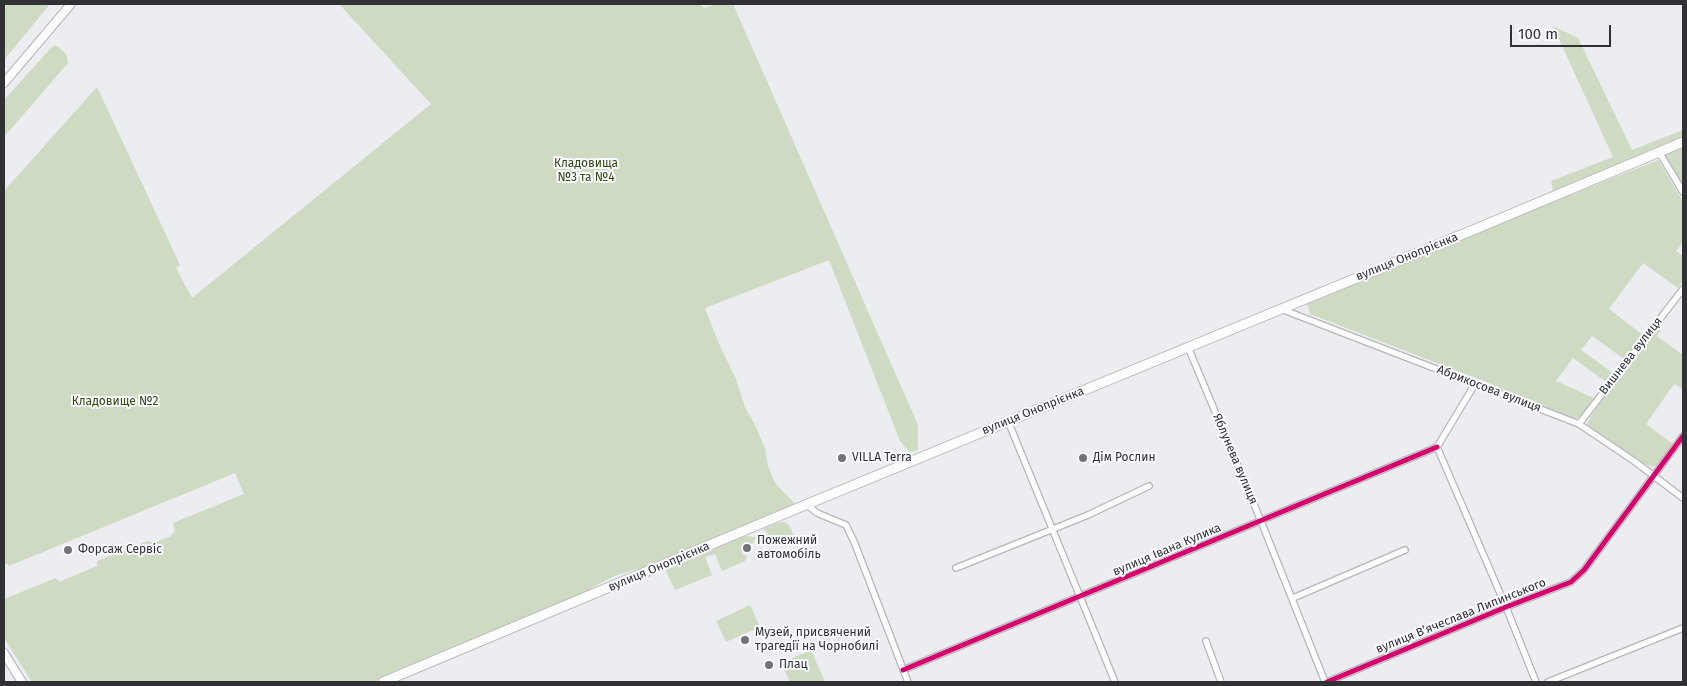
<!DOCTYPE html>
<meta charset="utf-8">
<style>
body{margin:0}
#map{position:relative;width:1687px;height:686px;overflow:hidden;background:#ebedf1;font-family:"Fira Sans",sans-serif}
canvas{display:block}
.frame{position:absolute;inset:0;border:5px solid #303134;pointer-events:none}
.scale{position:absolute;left:1510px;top:25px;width:101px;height:22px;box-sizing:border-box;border:2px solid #303134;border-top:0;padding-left:6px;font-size:15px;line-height:18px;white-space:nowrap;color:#303134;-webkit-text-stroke:4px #f8fafe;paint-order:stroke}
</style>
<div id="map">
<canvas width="1687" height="686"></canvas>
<div class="frame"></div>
<div class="scale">100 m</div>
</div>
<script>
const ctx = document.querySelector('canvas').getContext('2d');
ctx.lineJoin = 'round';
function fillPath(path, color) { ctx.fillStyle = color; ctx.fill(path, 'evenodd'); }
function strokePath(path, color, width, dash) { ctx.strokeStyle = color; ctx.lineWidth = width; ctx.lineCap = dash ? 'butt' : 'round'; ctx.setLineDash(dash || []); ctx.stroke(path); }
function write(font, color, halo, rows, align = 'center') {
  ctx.font = font + ' "Fira Sans",sans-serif'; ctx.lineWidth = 4; ctx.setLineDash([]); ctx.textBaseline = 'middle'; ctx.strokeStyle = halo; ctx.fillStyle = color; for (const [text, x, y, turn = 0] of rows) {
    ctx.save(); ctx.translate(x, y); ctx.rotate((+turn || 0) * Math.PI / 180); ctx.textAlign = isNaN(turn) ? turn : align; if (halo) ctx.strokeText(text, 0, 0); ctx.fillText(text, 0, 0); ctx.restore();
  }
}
fillPath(new Path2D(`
 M 4,4 L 50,4 L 4,60 Z
 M 339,4 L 701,4 L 703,8 L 717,4 L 733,4 L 918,425 L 918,450 L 910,452 L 900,441 L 829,260 L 705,308 L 720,346 L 736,379 L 745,407 L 756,427 L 765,448 L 768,466 L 775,483 L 795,504 L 642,568 C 622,572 603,580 586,592 L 372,682 L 32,682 L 4,638 L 4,599 L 56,578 L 59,582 L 97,566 L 97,561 L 148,541 L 154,543 L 171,536 L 175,530 L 173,523 L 244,494 L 235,473 L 9,566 L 4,562 L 4,191 L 97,87 L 180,265 L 176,268 L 192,298 L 431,104 Z
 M 1553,26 L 1578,38 L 1632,150 L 1683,130 L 1683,136 L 1553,192 L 1551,181 L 1613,157 Z
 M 55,45 C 63,50 68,54 68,63 L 4,137 L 4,100 L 51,48 Z
 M 1683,146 L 1683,187 L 1663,155 Z
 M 1658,160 L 1683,201 L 1683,242 L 1676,251 L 1683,256 L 1683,280 L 1678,288 L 1643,263 L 1609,309 L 1643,335 L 1624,359 L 1592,336 L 1581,350 L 1613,373 L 1606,382 L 1573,358 L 1556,381 L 1594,398 L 1583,415 L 1579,418 L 1573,418 L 1486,382 L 1310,314 L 1307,304 L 1543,206 Z
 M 1657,326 L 1662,329 L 1657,336 L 1683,355 L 1683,389 L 1674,384 L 1646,424 L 1673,444 L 1658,464 L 1653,467 C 1636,463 1604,438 1589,428 L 1587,424 L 1594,411 Z
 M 784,522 L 789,525 L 794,536 L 792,541 L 781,546 L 777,544 L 763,529 L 777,523 Z
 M 745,536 L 756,537 L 752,545 L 747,543 L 742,554 L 747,556 L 745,561 L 722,571 L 715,554 L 705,557 L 712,575 L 675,590 L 666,571 L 667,569 Z
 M 750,605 L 760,627 L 726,642 L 716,621 Z
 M 811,650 L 825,682 L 790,682 L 781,663 Z`), '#cedbc2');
const minor = new Path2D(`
 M 1659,152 L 1683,192
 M 1281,309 L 1579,424 L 1634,461 L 1683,498
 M 1188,347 L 1261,521 L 1325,682
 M 1475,384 L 1437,447 L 1506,607 L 1536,682
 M 1008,421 L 1115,682
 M 1579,424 L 1683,289
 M 806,504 L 817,513 L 846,525 L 855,544 L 908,682
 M 956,568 L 1088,515 L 1149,486
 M 1293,598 L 1405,550
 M 1206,641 L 1221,682
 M 903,670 L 1437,447
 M 1327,682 L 1506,607 L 1571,582 L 1584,570 L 1683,436
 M 1548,682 L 1683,628`);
const secondary = new Path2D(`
 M 4,83 L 71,4
 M 4,653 L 22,682`);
const primary = new Path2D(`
 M 383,682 L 798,508 L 1478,228 L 1683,142`);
strokePath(minor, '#b5b6b9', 8);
strokePath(secondary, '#b5b6b9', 10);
strokePath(primary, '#b5b6b9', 11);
strokePath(minor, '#fcfcfd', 5.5);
strokePath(secondary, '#fcfcfd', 8);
strokePath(primary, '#fcfcfd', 9);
strokePath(new Path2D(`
 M 903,670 L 1437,447
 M 1327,682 L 1506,607 L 1571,582 L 1584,570 L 1683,436`), '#d6006c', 5);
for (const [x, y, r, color] of [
 [842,458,5,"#717376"],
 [1083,458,5,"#717376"],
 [747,548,5,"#717376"],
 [68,550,5,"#717376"],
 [745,640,5,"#717376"],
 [769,665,5,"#717376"]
]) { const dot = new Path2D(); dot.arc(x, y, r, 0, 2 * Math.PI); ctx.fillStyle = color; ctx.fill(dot); strokePath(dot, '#f8fafe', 2); }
write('12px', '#354a12', '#f8fafe', [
 ["Кладовища",586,164],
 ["№3 та №4",586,178],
 ["Кладовище №2",115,402]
]);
write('12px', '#303134', '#f8fafe', [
 ["вулиця Онопрієнка",1407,257,-22],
 ["Вишнева вулиця",1631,356,-52],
 ["Абрикосова вулиця",1489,389,21],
 ["вулиця Онопрієнка",1033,411,-22],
 ["Яблунева вулиця",1235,459,67],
 ["вулиця Івана Кулика",1167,550,-23],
 ["вулиця Онопрієнка",659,567,-23],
 ["вулиця Вʼячеслава Липинського",1461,616,-22]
]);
write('12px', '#303134', '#f8fafe', [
 ["VILLA Terra",852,458],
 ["Дім Рослин",1093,458],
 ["Пожежний",757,541],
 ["автомобіль",757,555],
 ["Форсаж Сервіс",78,550],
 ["Музей, присвячений",755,633],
 ["трагедії на Чорнобилі",755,647],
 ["Плац",779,665]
], 'left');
</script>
